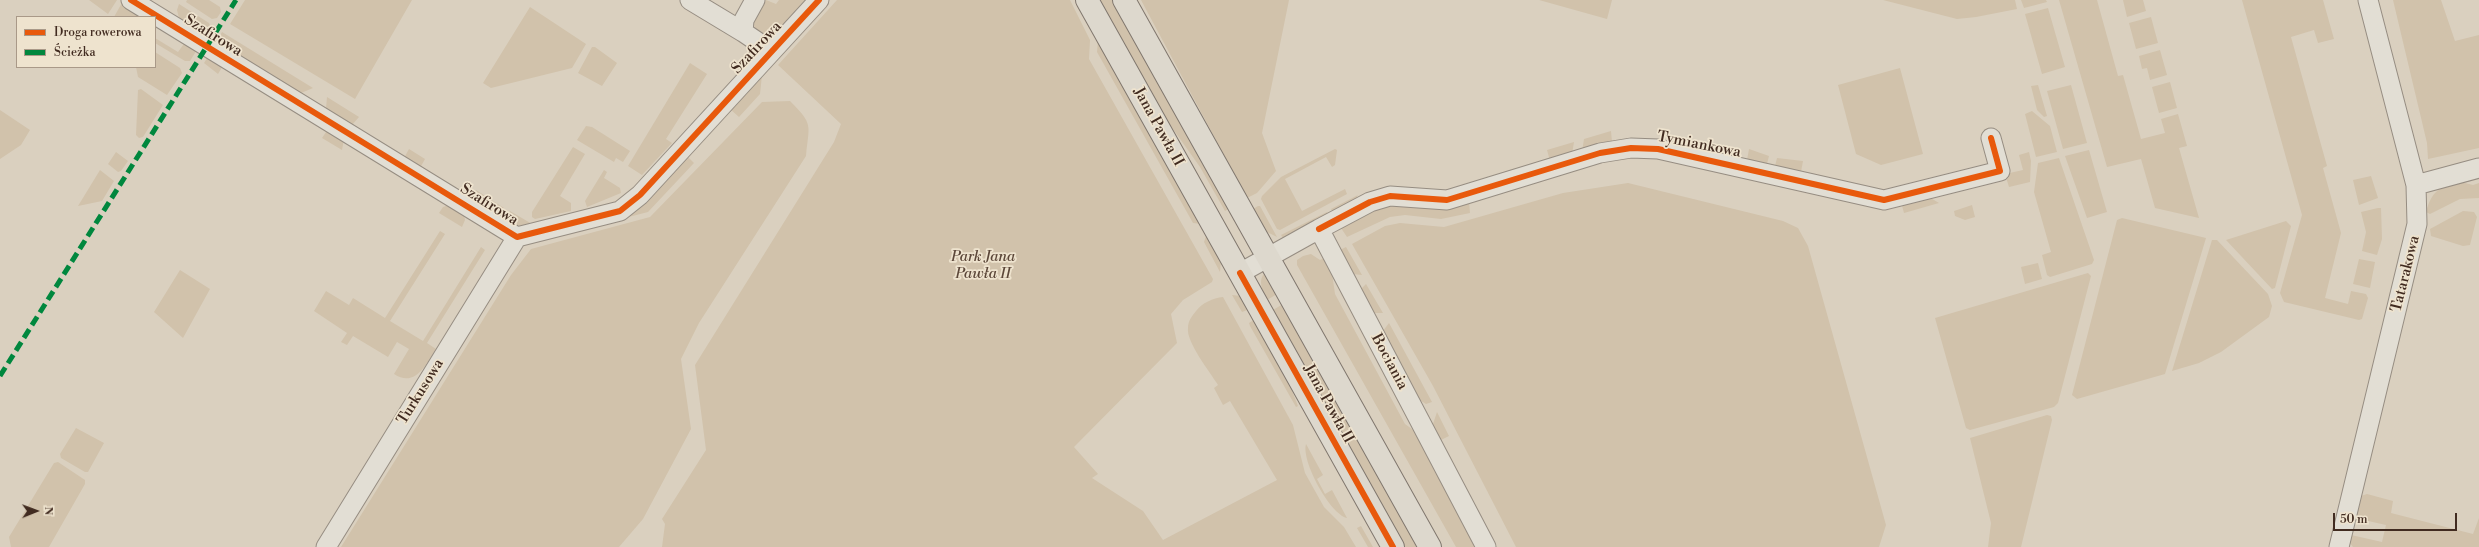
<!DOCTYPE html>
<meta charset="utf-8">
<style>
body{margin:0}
#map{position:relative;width:2479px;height:547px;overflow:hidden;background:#dad0bf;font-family:"Libre Bodoni",serif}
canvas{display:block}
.legend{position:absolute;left:16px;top:16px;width:140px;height:52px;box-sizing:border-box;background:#eee3ce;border:1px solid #a99988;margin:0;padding:5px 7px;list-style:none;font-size:12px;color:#412b20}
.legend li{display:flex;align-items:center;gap:8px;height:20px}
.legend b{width:20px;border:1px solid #a99988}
.north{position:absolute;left:16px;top:491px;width:40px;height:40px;-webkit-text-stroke:3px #eee3ce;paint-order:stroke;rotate:89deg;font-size:11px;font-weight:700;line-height:16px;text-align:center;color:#412b20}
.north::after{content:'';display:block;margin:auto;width:14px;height:18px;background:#412b20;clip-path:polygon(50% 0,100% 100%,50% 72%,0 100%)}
.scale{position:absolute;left:2333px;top:513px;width:124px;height:18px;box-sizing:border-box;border:2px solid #412b20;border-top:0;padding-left:5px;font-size:12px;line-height:14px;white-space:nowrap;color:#412b20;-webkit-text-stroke:3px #eee3ce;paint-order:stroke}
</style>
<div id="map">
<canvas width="2479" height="547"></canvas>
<ul class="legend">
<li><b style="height:5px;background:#e8590c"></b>Droga rowerowa</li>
<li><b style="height:5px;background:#00873e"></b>Ścieżka</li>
</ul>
<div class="north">N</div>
<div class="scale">50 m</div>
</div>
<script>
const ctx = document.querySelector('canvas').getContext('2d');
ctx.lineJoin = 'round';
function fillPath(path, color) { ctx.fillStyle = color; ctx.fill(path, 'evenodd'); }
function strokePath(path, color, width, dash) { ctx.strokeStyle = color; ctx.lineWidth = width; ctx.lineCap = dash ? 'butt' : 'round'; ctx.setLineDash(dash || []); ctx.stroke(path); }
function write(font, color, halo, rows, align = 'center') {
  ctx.font = font + ' "Libre Bodoni",serif'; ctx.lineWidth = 3.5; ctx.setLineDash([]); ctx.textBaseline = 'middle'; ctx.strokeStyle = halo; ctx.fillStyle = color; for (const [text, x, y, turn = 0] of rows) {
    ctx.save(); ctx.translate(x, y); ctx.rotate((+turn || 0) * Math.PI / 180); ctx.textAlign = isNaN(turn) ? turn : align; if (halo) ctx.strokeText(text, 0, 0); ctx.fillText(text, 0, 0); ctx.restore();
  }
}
fillPath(new Path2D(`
 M 89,0 L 117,0 L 108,14 Z
 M 187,0 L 209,0 L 220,7 L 221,12 L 217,18 L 212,19 L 186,2 Z
 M 245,0 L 412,0 L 355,99 L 230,24 Z
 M 766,0 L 776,4 L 779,0 L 810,0 L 779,32 C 770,38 765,36 756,32 L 753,21 Z
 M 837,0 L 1070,0 L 1090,40 L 1089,59 L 1213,279 L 1212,282 L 1183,300 L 1171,314 L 1177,343 L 1074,447 L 1098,474 L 1092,478 L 1143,511 L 1163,540 L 1277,480 L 1230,401 L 1223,405 L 1214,388 L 1218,385 C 1210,372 1186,342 1188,328 C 1188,321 1192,316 1196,311 C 1202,303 1213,298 1223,297 L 1293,425 L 1305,473 L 1324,507 L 1344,527 L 1356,547 L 662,547 L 665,524 L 662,519 L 706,450 L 695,365 L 834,142 L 841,124 L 778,65 Z
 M 1099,0 L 1113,0 L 1230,208 L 1225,211 L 1200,167 L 1163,115 Z
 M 1141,0 L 1289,0 L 1262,133 L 1276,171 L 1257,193 L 1247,198 Z
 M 1539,0 L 1612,0 L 1607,19 Z
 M 1883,0 L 2015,0 L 2017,9 L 1976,17 L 1957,19 Z
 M 2021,0 L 2046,0 L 2047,2 L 2024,8 Z
 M 2059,0 L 2097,0 L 2118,76 L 2123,75 L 2141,139 L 2165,133 L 2161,119 L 2178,114 L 2187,146 L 2179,148 L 2199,218 L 2155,208 L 2141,159 L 2107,167 Z
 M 2123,0 L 2143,0 L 2146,11 L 2127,17 Z
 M 2242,0 L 2323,0 L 2334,39 L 2318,43 L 2314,30 L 2291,37 L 2327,166 L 2323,168 L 2341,233 L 2325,298 L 2348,304 L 2351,291 L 2366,294 L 2368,298 L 2362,319 L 2359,320 L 2284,302 L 2280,293 L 2302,215 Z
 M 2393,0 L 2441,0 L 2455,41 L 2479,35 L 2479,148 L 2428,159 L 2427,143 Z
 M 123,1 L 141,17 L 114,17 Z
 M 179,4 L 209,23 L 211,28 L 206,35 L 179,18 L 177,10 Z
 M 530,7 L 586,44 L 572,68 L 491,88 L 483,83 Z
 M 2048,8 L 2065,67 L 2042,74 L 2025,14 Z
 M 2151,17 L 2158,43 L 2136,49 L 2129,23 Z
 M 222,32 L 313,88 L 301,93 L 216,43 Z
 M 155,38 L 178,52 L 186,41 L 198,48 L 190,61 L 185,61 L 155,43 Z
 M 1098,41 L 1201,224 L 1193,223 L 1097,52 Z
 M 592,47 L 595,47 L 617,63 L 602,86 L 578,73 Z
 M 2160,50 L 2167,75 L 2150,80 L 2147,68 L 2142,69 L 2139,56 Z
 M 155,52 L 180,68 L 182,73 L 167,95 L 138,77 L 136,67 L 155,67 Z
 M 209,55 L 224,64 L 218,74 L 204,63 Z
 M 690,63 L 707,74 L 666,139 L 672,143 L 642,175 L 628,166 Z
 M 1900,68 L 1923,154 L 1881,165 L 1856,154 L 1838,85 Z
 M 762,75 L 760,94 L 739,117 L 730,109 Z
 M 2170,82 L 2177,108 L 2159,113 L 2152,87 Z
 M 2038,85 L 2047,116 L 2044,117 L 2037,110 L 2031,86 Z
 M 2071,85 L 2087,143 L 2063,149 L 2047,91 Z
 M 141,89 L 163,105 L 143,137 L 139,138 L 136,135 L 138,90 Z
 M 327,97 L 359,117 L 352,125 L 326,109 Z
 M 790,101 C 814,125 809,124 806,156 L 699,323 L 681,359 L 691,429 L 643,519 L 619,547 L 341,547 L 511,275 L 531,249 L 650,217 L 762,102 Z
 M 0,110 L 30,130 L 21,145 L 0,159 Z
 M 2032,111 L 2050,126 L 2057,152 L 2036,157 L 2025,114 Z
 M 586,126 L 592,127 L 630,151 L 623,162 L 616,158 L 614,162 L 577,140 Z
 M 328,129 L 344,139 L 342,150 L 322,138 Z
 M 1611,131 L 1612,142 L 1582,152 L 1584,139 Z
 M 1574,142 L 1572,154 L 1550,161 L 1547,150 Z
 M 573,147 L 585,154 L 560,196 L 571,203 L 571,211 L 535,219 L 532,217 L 532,212 Z
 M 409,149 L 425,159 L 420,168 L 404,158 Z
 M 1335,149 L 1337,150 L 1335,165 L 1332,167 L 1326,157 L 1285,179 L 1302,211 L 1345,189 L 1347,194 L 1280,230 L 1277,229 L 1261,199 L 1262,196 L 1281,177 Z
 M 1749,149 L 1769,156 L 1767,164 L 1747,160 Z
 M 2089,150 L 2107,212 L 2087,218 L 2065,156 Z
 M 116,152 L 128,161 L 121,171 L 118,172 L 108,164 Z
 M 2029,152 L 2031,161 L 2030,182 L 2009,187 L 2005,174 L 2023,170 L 2019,155 Z
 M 686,155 L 694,163 L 648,212 L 613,221 Z
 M 1777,158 L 1803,161 L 1801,172 L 1775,166 Z
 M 2059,158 L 2094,260 L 2092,264 L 2050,277 L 2047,275 L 2042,255 L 2051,252 L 2034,192 L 2038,163 Z
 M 100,170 L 114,181 L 102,201 L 78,206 Z
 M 604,170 L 607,172 L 604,178 L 620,188 L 621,193 L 587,207 L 585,201 Z
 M 2371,176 L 2378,198 L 2359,205 L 2353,180 Z
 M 2461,182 L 2473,185 L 2479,183 L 2479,198 L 2460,199 L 2430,214 L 2426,212 C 2433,188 2440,188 2461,182 Z
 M 1628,183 L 1783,221 L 1798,228 L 1808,246 L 1886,525 L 1879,547 L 1516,547 L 1433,386 L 1352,244 L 1385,226 L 1400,223 L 1444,227 L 1563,193 Z
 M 476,190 L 504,208 L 498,217 L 470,199 Z
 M 1358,195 L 1355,200 L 1334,214 L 1331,209 Z
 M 1929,197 L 1939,203 L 1904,213 L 1901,202 Z
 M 1469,202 L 1470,213 L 1441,219 L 1405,215 L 1390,217 L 1347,237 L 1341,228 L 1377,210 L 1392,205 Z
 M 449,205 L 464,214 L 465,220 L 462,227 L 439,213 L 443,207 Z
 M 1972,205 L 1975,217 L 1965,220 L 1955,216 L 1954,211 Z
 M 1258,206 L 1260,206 L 1277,237 L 1265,231 L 1253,209 Z
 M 2378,208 L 2381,208 L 2382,239 L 2377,255 L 2362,251 L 2366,232 L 2361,212 Z
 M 510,211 L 532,224 L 519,226 L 504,220 Z
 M 2463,211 L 2474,212 L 2477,217 L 2470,245 L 2463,246 L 2431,236 L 2430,229 Z
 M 1327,212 L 1329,216 L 1283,238 L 1281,235 Z
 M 2122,218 L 2206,238 L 2165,374 L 2077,399 L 2072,395 L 2117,220 Z
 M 2286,221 L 2291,226 L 2275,288 L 2272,289 L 2226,240 Z
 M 440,231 L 445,234 L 390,321 L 423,341 L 481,247 L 485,250 L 427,343 L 436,349 C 426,365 415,388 394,374 L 409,349 L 397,342 L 388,357 L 353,336 L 347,345 L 341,342 L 347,333 L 314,311 L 326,291 L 349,305 L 353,298 L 385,318 Z
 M 1207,233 L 1221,261 L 1220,272 L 1204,242 Z
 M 2212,240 L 2217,240 L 2268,294 L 2272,306 L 2269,317 L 2221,352 L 2199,363 L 2172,371 Z
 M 1346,247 L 1362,275 L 1352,274 L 1338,251 Z
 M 1311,254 L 1320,260 L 1324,258 L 1332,273 L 1335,294 L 1405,424 L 1416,432 L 1476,547 L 1456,547 L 1297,265 L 1297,260 L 1303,256 Z
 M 2359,259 L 2375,262 L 2370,288 L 2353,284 Z
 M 2038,263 L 2042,279 L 2025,284 L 2021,267 Z
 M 180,270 L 210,289 L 183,338 L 154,312 Z
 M 1265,273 L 1277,294 L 1267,300 C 1263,292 1257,280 1265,273 Z
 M 2088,273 L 2091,276 L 2058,403 L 2054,407 L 1970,430 L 1966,428 L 1935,318 Z
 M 1366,284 L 1383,313 L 1373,313 L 1360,290 Z
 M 1232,295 L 1241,296 L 1250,309 L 1242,312 Z
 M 1283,304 L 1418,547 L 1405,547 L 1273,310 Z
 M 1255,319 L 1285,373 L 1298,406 L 1296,407 L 1250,326 L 1249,323 Z
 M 1389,323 L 1432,402 L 1426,404 L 1418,399 L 1383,331 Z
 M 1437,412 L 1449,436 L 1439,441 L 1433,424 Z
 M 2047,415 L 2051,416 L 2052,420 L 2021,547 L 1988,547 L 1991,523 L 1970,438 Z
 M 76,428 L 104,443 L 88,472 L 85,472 L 61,458 L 60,454 Z
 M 1306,444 L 1323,475 L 1317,479 L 1325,494 L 1332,490 L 1347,518 C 1330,514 1301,461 1306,444 Z
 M 58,462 L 85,480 L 85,484 L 49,547 L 11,547 L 9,537 L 54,463 Z
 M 2367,494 L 2393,501 L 2391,513 L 2473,534 L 2479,518 L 2479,547 L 2353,547 L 2349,542 L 2351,535 L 2382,542 L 2386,525 L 2355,518 L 2361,496 Z
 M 1361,526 L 1373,547 L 1368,547 L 1357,528 Z`), '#d1c2ab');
const minor = new Path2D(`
 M 131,0 L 517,237 L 620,211 L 640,195 L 819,0
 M 690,0 L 743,32
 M 755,0 L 744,20 L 743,32 L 771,51
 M 2416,185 L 2479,168
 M 1319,229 L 1370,202 L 1390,196 L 1447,200 L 1600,153 L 1631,148 L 1658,149 L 1884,200 L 2000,171 L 1991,138
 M 1240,273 L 1319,229 L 1486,547
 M 326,547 L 517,237
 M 2339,547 L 2417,224 L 2416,185 L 2368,0`);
const primary = new Path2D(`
 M 1087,0 L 1393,547
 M 1124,0 L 1430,547`);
strokePath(minor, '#968d82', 21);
strokePath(primary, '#80776e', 24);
strokePath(minor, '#e2ded4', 19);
strokePath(primary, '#ddd8cd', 22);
strokePath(new Path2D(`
 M 0,376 L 236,0`), '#00873e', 5, [10, 5]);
strokePath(new Path2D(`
 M 131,0 L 517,237 L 620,211 L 640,195 L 819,0
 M 1319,229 L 1370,202 L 1390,196 L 1447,200 L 1600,153 L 1631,148 L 1658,149 L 1884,200 L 2000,171 L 1991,138
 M 1240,273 L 1393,547`), '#e8590c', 6);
write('15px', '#412b20', '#eee3ce', [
 ["Szafirowa",213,36,32],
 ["Szafirowa",757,48,-47],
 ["Jana Pawła II",1158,127,61],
 ["Tymiankowa",1699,145,11],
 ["Szafirowa",489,205,32],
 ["Tatarakowa",2406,274,-76],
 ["Bociania",1389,362,62],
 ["Turkusowa",421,392,-58],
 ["Jana Pawła II",1328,404,61]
]);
write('italic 15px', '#5c4739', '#eee3ce', [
 ["Park Jana",983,257],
 ["Pawła II",983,274]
]);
</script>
